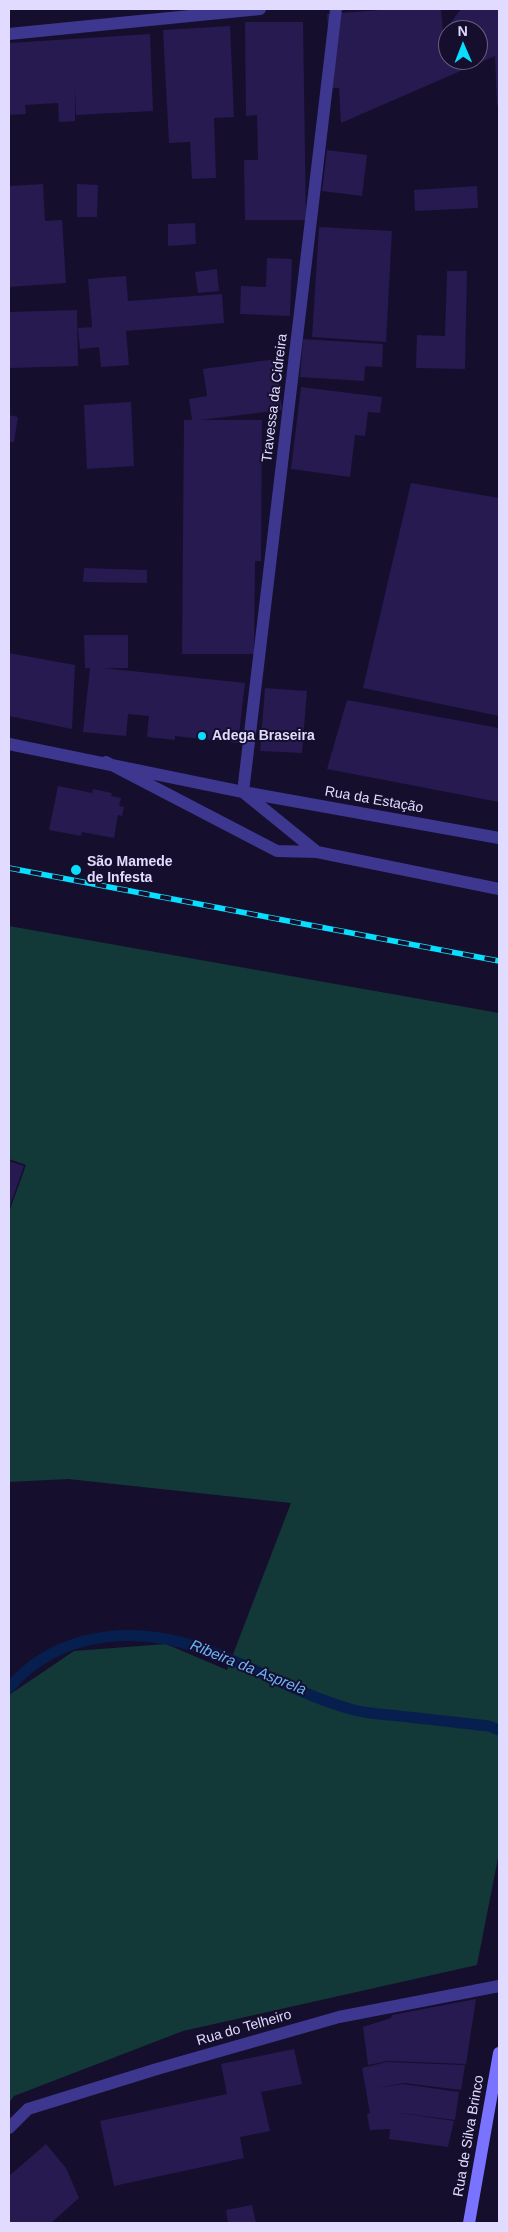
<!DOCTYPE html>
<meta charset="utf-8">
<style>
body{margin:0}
#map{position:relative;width:508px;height:2232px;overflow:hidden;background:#150f2d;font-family:Helvetica,sans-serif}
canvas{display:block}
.frame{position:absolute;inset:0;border:10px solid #e1dcff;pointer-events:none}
.north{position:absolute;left:438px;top:20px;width:50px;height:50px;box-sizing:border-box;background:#150f2d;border:1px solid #676181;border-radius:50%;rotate:359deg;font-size:14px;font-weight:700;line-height:20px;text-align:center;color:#e1dcff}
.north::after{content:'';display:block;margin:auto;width:18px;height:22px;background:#08dfff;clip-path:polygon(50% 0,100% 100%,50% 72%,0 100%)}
</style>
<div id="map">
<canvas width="508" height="2232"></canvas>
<div class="frame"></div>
<div class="north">N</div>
</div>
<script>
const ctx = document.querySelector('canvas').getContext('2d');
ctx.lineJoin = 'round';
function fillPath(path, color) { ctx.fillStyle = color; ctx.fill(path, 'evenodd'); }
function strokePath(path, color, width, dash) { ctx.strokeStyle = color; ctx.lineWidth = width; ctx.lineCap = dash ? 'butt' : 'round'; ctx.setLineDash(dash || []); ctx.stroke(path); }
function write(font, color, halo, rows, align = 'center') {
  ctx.font = font + ' Helvetica,sans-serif'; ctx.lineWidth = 4; ctx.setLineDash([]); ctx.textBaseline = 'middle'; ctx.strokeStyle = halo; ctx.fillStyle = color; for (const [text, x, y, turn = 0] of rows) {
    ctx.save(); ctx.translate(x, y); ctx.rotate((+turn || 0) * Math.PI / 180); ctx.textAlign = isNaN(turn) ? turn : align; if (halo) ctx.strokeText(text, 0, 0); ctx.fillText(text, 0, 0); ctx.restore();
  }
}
fillPath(new Path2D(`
 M 9,926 L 499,1013 L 499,1853 L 477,1965 L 183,2031 L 14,2096 L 9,2103 L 9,1695 L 74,1651 L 166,1644 L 227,1670 L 291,1503 L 68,1479 L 9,1482 L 9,1212 L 26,1165 L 9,1159 Z`), '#123838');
strokePath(new Path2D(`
 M 9,1688 C 29,1664 54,1649 84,1641 C 188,1615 260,1685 354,1710 C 368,1714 384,1714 399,1716 C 429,1719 459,1723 489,1726 L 499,1730`), '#071f4f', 11);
fillPath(new Path2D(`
 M 394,9 L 441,9 L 443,33 L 461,9 L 499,9 L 499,107 L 497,105 L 495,56 L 341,123 L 339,88 L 332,88 L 327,14 ZM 448,30 L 478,30 L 478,60 L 448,60 Z
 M 245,22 L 303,22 L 306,220 L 245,220 L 244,160 L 258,160 L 257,115 L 246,116 Z
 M 230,26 L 234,117 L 214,118 L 216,178 L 192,179 L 190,142 L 169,143 L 163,30 Z
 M 150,34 L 153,111 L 76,115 L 75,87 L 75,121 L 59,122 L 58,103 L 25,105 L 26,114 L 9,115 L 9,43 Z
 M 327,150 L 367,155 L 362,196 L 322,191 Z
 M 43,184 L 45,221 L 62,220 L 66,283 L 9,287 L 9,186 Z
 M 77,184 L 98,185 L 97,217 L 77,217 Z
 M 477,186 L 478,208 L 415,211 L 414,190 Z
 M 195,223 L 196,244 L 168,246 L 168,224 Z
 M 319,227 L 392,231 L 386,342 L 312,337 Z
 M 267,258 L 292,259 L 290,316 L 240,314 L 241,286 L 266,287 Z
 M 217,269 L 219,291 L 198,293 L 195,272 Z
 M 447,271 L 467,271 L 465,369 L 416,368 L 417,335 L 445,336 Z
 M 126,276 L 128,301 L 222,294 L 224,323 L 126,331 L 129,365 L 101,367 L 99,347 L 80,349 L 78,328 L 92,327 L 88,279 Z
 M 77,310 L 78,366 L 9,368 L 9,312 Z
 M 303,339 L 383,344 L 382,367 L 365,366 L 364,381 L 300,377 Z
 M 276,359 L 282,410 L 200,420 L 262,420 L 261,561 L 255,561 L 254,654 L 182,654 L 184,420 L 192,420 L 189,399 L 207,396 L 203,369 Z
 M 301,387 L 382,397 L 380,413 L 368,412 L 365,436 L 355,435 L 350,477 L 291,469 Z
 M 131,402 L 134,466 L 87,469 L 84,405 Z
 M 9,415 L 18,417 L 14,442 L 9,442 Z
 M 411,483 L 499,498 L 499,716 L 363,688 Z
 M 84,568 L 147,570 L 147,583 L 83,582 Z
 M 84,635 L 128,635 L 128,668 L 103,668 L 245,683 L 238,743 L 175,736 L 175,740 L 147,737 L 149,716 L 128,714 L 126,736 L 83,732 L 90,668 L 85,668 Z
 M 9,653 L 75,665 L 72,729 L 9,716 Z
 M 265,688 L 307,691 L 302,753 L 260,751 Z
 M 347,700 L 499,728 L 499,802 L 327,769 Z
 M 58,786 L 92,793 L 93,789 L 112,793 L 111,796 L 121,798 L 119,806 L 124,807 L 122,816 L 118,815 L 114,838 L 82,832 L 81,836 L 49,830 Z
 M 9,1161 L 24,1166 L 9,1209 Z
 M 476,1999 L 466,2064 L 388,2061 L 368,2065 L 363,2027 L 391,2018 L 392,2015 Z
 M 294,2049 L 302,2084 L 261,2092 L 270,2131 L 240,2137 L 244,2158 L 114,2186 L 100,2121 L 227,2094 L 221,2064 Z
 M 387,2062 L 465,2065 L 461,2090 L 404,2083 L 377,2088 L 403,2084 L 459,2092 L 455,2120 L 393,2112 L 454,2121 L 448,2147 L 389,2139 L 390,2129 L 370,2130 L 367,2114 L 370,2113 L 362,2068 Z
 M 46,2144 L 66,2168 L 79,2198 L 51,2223 L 9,2223 L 9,2176 Z
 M 252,2205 L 256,2223 L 228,2223 L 226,2210 Z`), '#261a50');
strokePath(new Path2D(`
 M 336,9 L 243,792 L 499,838
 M 9,34 L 260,9
 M 9,2128 L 28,2109 L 157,2069 L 339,2017 L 499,1986`), '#3d3790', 12);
strokePath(new Path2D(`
 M 9,744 L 243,792 L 317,852
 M 106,762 L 277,851 L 317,852 L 499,889`), '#3d3790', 12);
strokePath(new Path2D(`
 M 469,2223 L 499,2053`), '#7a73ff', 12);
const rail = new Path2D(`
 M 9,868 L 499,961`);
strokePath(rail, '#08dfff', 5.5);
strokePath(rail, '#150f2d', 4, [11]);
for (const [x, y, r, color] of [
 [202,736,5,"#08dfff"],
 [76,870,6,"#08dfff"]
]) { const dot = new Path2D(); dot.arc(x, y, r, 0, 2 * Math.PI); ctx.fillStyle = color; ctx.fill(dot); strokePath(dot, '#150f2d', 2); }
write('14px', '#e1dcff', '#150f2d', [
 ["Travessa da Cidreira",275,398,-83],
 ["Rua da Estação",374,800,10],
 ["Rua do Telheiro",244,2028,-16],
 ["Rua de Silva Brinco",469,2136,-80]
]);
write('bold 14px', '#e1dcff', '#150f2d', [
 ["Adega Braseira",212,736],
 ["São Mamede",87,862],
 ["de Infesta",87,878]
], 'left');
write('italic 15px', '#6ab6ff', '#150f2d', [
 ["Ribeira da Asprela",248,1668,22]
]);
</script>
